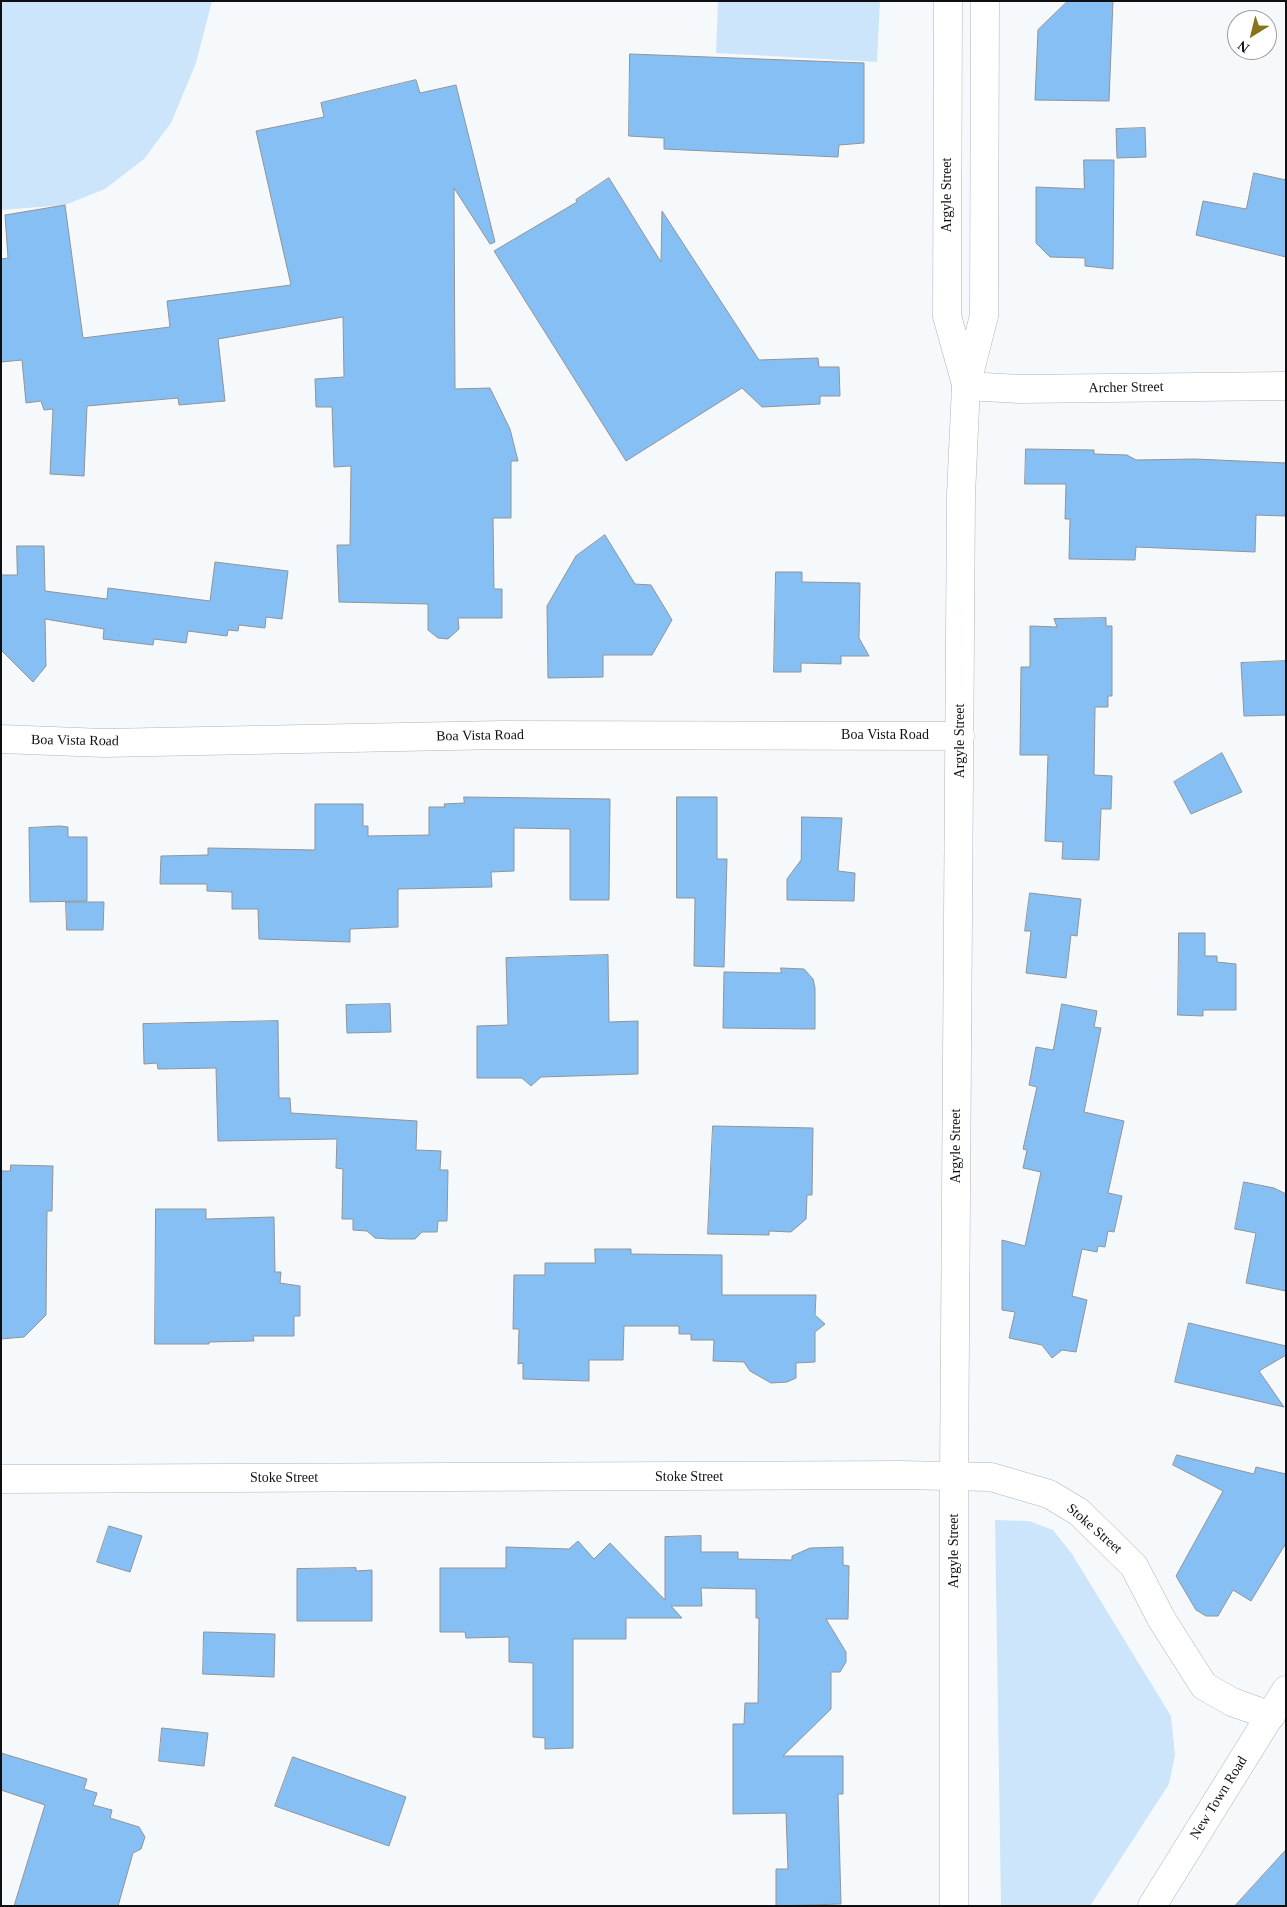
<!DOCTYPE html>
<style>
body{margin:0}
#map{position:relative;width:1287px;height:1907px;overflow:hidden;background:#f6f9fc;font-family:"Times New Roman",serif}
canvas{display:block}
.frame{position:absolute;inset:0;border:2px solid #0e0f10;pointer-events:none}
.north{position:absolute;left:1227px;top:10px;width:50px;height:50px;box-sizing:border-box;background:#fff;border:1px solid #9f9f9f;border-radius:50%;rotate:216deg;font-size:14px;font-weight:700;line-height:20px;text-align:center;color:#0e0f10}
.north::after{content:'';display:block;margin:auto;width:18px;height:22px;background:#887519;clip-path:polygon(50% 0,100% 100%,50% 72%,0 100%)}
</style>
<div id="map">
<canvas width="1287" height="1907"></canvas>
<div class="frame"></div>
<div class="north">N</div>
</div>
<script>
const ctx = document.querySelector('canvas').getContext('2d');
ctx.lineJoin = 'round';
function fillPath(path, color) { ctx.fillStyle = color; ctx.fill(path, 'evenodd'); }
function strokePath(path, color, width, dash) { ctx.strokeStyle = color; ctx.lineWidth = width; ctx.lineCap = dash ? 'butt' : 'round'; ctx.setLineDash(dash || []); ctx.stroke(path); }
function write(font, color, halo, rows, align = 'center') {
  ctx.font = font + ' "Times New Roman",serif'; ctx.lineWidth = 4.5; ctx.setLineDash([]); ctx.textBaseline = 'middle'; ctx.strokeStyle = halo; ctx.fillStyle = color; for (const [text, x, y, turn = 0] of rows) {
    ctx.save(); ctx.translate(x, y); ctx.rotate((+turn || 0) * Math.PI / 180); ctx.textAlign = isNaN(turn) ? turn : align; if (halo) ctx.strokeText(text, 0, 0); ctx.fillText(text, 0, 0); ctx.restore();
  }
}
fillPath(new Path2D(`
 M 1,1 L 212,1 L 196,63 L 171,123 L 144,159 L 105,189 L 65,205 L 1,210 Z
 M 718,1 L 880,1 L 877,62 L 716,53 Z
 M 995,1520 L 1029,1521 L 1053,1530 L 1072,1554 L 1171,1716 L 1175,1755 L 1169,1784 L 1090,1906 L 1001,1906 Z`), '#cde5fb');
const building = new Path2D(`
 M 1068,1 L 1113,1 L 1109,101 L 1035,100 L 1038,30 Z
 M 630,54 L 864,63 L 864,143 L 839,145 L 838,157 L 664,149 L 664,138 L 629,136 Z
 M 416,80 L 420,93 L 456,85 L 495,242 L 490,244 L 454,188 L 455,389 L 490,388 L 510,429 L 518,461 L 511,461 L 511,518 L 493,518 L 494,589 L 502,589 L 502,618 L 458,618 L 459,629 L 448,639 L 438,638 L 428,630 L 428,604 L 339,602 L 337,545 L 350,545 L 351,466 L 334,467 L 332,407 L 316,407 L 315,379 L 344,377 L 343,317 L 218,339 L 225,401 L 179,405 L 178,398 L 87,406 L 84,476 L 50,474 L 53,409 L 44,410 L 41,401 L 26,403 L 22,360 L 1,362 L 1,259 L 8,258 L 5,215 L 65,205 L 83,338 L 170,327 L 167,301 L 291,285 L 256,131 L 324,117 L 321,103 Z
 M 1145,128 L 1146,157 L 1117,158 L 1116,129 Z
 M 1084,160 L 1114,160 L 1113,269 L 1085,266 L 1085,258 L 1050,257 L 1036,243 L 1036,187 L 1084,189 Z
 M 1254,173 L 1286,180 L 1286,257 L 1196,235 L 1203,201 L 1246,209 Z
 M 609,178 L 661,262 L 662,211 L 759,360 L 818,358 L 819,367 L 839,367 L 840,396 L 820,396 L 820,404 L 762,407 L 742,388 L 626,461 L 494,251 L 577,202 L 576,200 Z
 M 1026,449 L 1094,450 L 1094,454 L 1127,455 L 1136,460 L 1195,459 L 1286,463 L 1286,516 L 1256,515 L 1255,552 L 1136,547 L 1135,560 L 1069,559 L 1070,519 L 1065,519 L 1066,484 L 1025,484 Z
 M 605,535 L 635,584 L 651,585 L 672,620 L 652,655 L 603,655 L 603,677 L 548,678 L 547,606 L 576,556 Z
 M 17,546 L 44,546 L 45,591 L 107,599 L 108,588 L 210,601 L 215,562 L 288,571 L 282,619 L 266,617 L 265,628 L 239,625 L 238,631 L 228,630 L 227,636 L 188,631 L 186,643 L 154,639 L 153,645 L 103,639 L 104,629 L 45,619 L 46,666 L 33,682 L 1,650 L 1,575 L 17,575 Z
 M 776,572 L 802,572 L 802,582 L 860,583 L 859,638 L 869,656 L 841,656 L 841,664 L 801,663 L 801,672 L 774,672 Z
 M 1106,618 L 1106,626 L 1112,626 L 1112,696 L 1108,696 L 1108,707 L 1095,707 L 1094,775 L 1112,776 L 1111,809 L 1101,809 L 1099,860 L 1062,859 L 1063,842 L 1045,841 L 1048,755 L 1020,755 L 1021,667 L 1030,667 L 1030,626 L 1057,627 L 1054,619 Z
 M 1286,661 L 1286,715 L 1244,716 L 1241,663 Z
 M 1222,753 L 1242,792 L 1191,814 L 1174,782 Z
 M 464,797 L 610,799 L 609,900 L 570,900 L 570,829 L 514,828 L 514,871 L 491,872 L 492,887 L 398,889 L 398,927 L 350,929 L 350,942 L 259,939 L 258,909 L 232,909 L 232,892 L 207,891 L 207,884 L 160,884 L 161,856 L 208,855 L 208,848 L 315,850 L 315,804 L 363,804 L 363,826 L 368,826 L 368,836 L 429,835 L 429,807 L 445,807 L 444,804 L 464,803 Z
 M 677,797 L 717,797 L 717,859 L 727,859 L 724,967 L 694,966 L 695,898 L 677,898 Z
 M 802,817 L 842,818 L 838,871 L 855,873 L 854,901 L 787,900 L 787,879 L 801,860 Z
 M 60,826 L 68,827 L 68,837 L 87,837 L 87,901 L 30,902 L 29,828 Z
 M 1030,893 L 1081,899 L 1077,936 L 1071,935 L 1066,978 L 1026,973 L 1031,931 L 1025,931 Z
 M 66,902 L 104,902 L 103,930 L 67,930 Z
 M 1179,933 L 1205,933 L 1205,956 L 1217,956 L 1217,962 L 1236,964 L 1236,1010 L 1203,1010 L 1203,1016 L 1178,1015 Z
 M 608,955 L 609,1022 L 638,1021 L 638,1074 L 541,1077 L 531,1086 L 522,1078 L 477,1078 L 477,1026 L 508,1025 L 506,958 Z
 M 781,968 L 804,969 L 813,979 L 815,988 L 815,1029 L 723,1028 L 724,972 L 781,973 Z
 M 390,1004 L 391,1032 L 347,1033 L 346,1005 Z
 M 1062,1004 L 1097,1011 L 1094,1027 L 1101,1028 L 1084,1112 L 1124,1121 L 1108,1193 L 1122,1196 L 1114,1232 L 1108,1231 L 1105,1247 L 1098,1246 L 1097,1252 L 1082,1249 L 1072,1296 L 1087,1300 L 1076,1352 L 1062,1350 L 1052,1358 L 1042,1345 L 1009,1338 L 1015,1312 L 1002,1310 L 1002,1240 L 1025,1246 L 1041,1172 L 1023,1168 L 1027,1150 L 1023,1149 L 1037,1087 L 1029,1085 L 1036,1047 L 1053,1050 Z
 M 278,1021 L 279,1098 L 290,1098 L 291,1113 L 417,1121 L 416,1150 L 441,1151 L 440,1170 L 448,1170 L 447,1221 L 438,1221 L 437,1232 L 422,1232 L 415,1239 L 389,1239 L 375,1238 L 367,1231 L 353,1230 L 353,1219 L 342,1219 L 343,1169 L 336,1168 L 337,1139 L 218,1141 L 216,1068 L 158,1069 L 157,1063 L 144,1064 L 143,1024 Z
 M 713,1126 L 813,1128 L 812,1195 L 807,1195 L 806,1219 L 791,1232 L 769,1231 L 769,1235 L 708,1234 Z
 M 11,1165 L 53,1166 L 52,1211 L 47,1211 L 46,1315 L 24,1337 L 1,1339 L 1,1171 L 10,1171 Z
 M 1244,1182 L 1274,1188 L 1286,1194 L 1286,1291 L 1246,1283 L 1256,1233 L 1235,1229 Z
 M 156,1209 L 206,1209 L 206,1219 L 274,1217 L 275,1272 L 281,1272 L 280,1283 L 300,1286 L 300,1316 L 294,1316 L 294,1336 L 253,1336 L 254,1341 L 209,1342 L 209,1344 L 155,1344 Z
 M 595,1249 L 631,1249 L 631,1254 L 722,1255 L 722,1295 L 816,1295 L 815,1315 L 825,1324 L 815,1332 L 815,1362 L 796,1363 L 796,1378 L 787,1382 L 771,1383 L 750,1371 L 744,1362 L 713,1361 L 714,1340 L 691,1340 L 691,1334 L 679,1334 L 679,1326 L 624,1326 L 623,1360 L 589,1360 L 589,1381 L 523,1379 L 523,1363 L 518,1364 L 519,1329 L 513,1329 L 514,1275 L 545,1275 L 545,1263 L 595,1263 Z
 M 1189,1323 L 1286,1346 L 1286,1355 L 1259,1371 L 1284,1407 L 1175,1382 Z
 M 1177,1455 L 1254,1474 L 1256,1467 L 1286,1474 L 1286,1543 L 1251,1601 L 1233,1590 L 1218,1616 L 1206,1616 L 1196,1610 L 1176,1576 L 1223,1491 L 1173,1465 Z
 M 109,1526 L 142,1536 L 130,1572 L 97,1562 Z
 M 701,1536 L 701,1552 L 738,1552 L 738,1559 L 792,1560 L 792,1556 L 810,1548 L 843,1547 L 843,1565 L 849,1566 L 848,1619 L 826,1619 L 846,1652 L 846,1662 L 840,1672 L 831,1672 L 831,1709 L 783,1756 L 843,1756 L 843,1794 L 838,1794 L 841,1904 L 776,1906 L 776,1869 L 788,1869 L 786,1813 L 733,1814 L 733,1724 L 744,1724 L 745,1703 L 758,1703 L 759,1618 L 756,1618 L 756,1589 L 701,1588 L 702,1606 L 671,1606 L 682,1618 L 626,1618 L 626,1639 L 573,1639 L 573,1748 L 545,1749 L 545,1738 L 533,1737 L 533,1663 L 509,1662 L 509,1637 L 466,1638 L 465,1632 L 440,1632 L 440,1568 L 506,1568 L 506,1547 L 569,1549 L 578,1541 L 594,1559 L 610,1543 L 665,1600 L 665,1537 Z
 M 356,1568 L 356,1571 L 372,1570 L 372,1621 L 297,1621 L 297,1569 Z
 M 204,1632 L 275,1634 L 274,1677 L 203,1674 Z
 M 162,1728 L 208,1733 L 204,1766 L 159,1761 Z
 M 1,1753 L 87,1779 L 84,1789 L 97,1793 L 93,1805 L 112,1810 L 110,1818 L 139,1827 L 145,1837 L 141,1849 L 133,1853 L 118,1906 L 14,1906 L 45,1805 L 1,1790 Z
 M 293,1757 L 406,1797 L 389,1846 L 275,1806 Z
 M 1286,1850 L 1286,1906 L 1235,1906 Z`);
fillPath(building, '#86bff3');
strokePath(building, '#919497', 1);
const minor = new Path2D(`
 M 966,386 L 1020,389 L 1286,386
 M 1,739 L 104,743 L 501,735 L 960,736`);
const tertiary = new Path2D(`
 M 1,1479 L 901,1475 L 991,1477 L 1049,1494 L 1079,1512 L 1134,1566 L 1162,1620 L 1204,1686 L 1232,1702 L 1271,1716`);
const secondary = new Path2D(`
 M 948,1 L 947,316 L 966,384
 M 954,1906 L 954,1476 L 961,495 L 966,386 L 984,316 L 985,1
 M 1152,1906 L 1286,1690`);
strokePath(minor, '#b1b4b7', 29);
strokePath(tertiary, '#b1b4b7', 29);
strokePath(secondary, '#b1b4b7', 29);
strokePath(minor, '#fff', 28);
strokePath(tertiary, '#fff', 28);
strokePath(secondary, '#fff', 28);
write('14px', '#0e0f10', '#fff', [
 ["Argyle Street",947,195,-90],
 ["Archer Street",1126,388,-1],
 ["Boa Vista Road",885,735],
 ["Boa Vista Road",480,736,-1],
 ["Boa Vista Road",75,741,1],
 ["Argyle Street",960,741,-90],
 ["Argyle Street",956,1146,-90],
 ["Stoke Street",689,1477],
 ["Stoke Street",284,1478],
 ["Stoke Street",1094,1529,41],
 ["Argyle Street",954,1551,-90],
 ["New Town Road",1219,1798,-58]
]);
</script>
